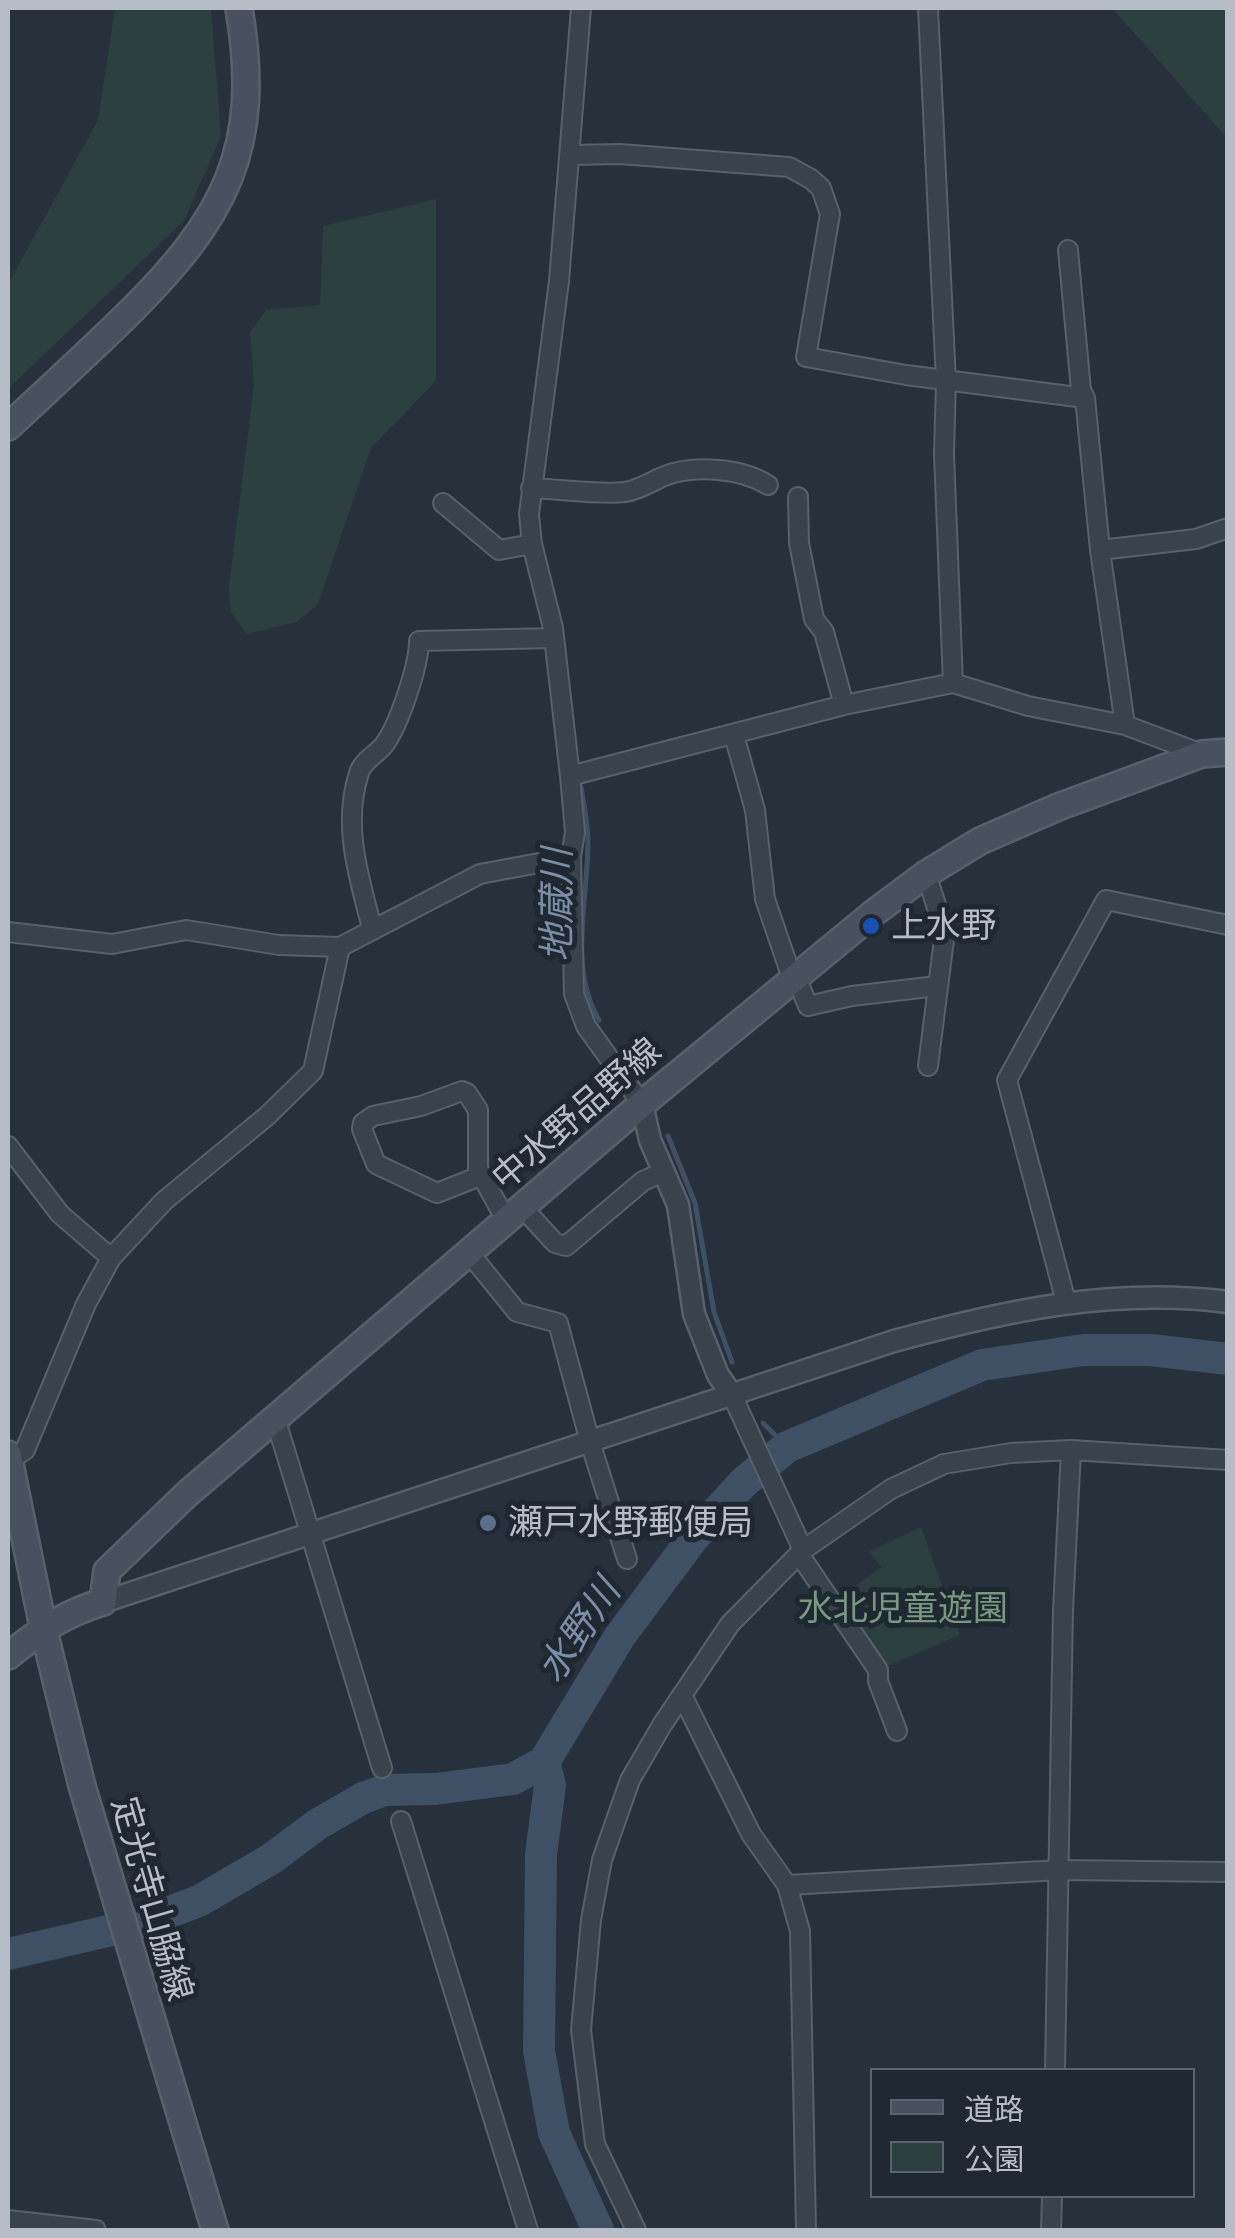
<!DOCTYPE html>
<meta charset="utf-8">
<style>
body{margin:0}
#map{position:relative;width:1235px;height:2238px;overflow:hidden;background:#27303b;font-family:"Alegreya Sans","Noto Sans JP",sans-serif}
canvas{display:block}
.frame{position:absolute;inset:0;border:10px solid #b6bdc6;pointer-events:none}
.legend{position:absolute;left:870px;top:2068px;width:325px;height:130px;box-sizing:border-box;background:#1f2730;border:2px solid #5b636c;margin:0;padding:12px 18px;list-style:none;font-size:30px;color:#b6bdc6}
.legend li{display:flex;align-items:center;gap:20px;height:50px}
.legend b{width:50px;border:2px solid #5b636c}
</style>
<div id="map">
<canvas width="1235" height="2238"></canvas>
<div class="frame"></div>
<ul class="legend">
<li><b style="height:12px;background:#49515e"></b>道路</li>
<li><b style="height:28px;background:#2c3e3e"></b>公園</li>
</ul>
</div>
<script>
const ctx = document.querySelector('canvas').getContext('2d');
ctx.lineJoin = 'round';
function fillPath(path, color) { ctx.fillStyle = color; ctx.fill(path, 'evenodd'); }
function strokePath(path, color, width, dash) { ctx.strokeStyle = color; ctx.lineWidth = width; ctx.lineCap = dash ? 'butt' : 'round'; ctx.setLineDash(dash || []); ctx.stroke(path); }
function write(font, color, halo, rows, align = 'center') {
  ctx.font = font + ' "Alegreya Sans","Noto Sans JP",sans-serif'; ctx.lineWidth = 10; ctx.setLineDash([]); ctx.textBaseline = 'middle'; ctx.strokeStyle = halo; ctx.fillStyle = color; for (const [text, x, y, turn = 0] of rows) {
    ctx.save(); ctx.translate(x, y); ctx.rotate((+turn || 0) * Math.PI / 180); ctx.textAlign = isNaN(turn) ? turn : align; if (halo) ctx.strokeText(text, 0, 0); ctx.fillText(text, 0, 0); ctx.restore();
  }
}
fillPath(new Path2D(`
 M 115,8 L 211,8 L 221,136 L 184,221 L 8,389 L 8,284 L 98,120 Z
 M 1112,8 L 1227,8 L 1227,138 Z
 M 436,199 L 436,381 L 371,448 L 318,604 L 297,622 L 247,634 L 231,613 L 229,586 L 254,386 L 250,332 L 266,310 L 320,305 L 323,226 Z
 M 921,1527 L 960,1635 L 878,1670 L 832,1602 L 882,1567 L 868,1552 Z`), '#2c3e3e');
strokePath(new Path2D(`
 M 581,787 C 584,805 588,824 588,842 C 588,899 568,968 599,1020
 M 668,1136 L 695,1203 L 714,1312 L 732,1362
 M 763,1423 L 787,1447`), '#405064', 5);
strokePath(new Path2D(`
 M 8,1954 L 138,1924 L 199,1901 L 271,1859 L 318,1824 L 363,1798 L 385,1790 L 435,1789 L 513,1779 L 544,1762
 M 598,2230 L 554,2133 L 539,2051 L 541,1855 L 550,1785 L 544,1762 L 620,1636 L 693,1538 L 744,1482 L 787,1447 L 982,1365 L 1083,1350 L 1151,1350 L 1228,1359`), '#405064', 32);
const minor = new Path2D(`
 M 581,8 L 559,281 L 529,514 L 532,544 L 553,628 L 570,776 L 575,832 L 571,857 L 574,994 L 586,1026 L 642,1104
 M 928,8 L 946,381 L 944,454 L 953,683
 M 571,155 L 620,154 L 789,167 L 811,179 L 821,188 L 830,214 L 806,357 L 906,375 L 1085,398 L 1100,550 L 1125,725
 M 1068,250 L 1081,390 L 1085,398
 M 531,488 C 559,489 599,495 625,492 C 639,490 649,483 662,477 C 692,464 741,468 768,485
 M 798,497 L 799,543 L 814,619 L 824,632 L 844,705
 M 443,503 L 499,550 L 532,544
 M 1100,550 L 1196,539 L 1228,528
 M 734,735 L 755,810 L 765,899 L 792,978 L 799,984 L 808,1006 L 852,996 L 937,986
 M 570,776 L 844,705 L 953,683 L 1028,706 L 1125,725 L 1202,754
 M 926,874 L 945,932 L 928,1066
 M 372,928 C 359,878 342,825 359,773 C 363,760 376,755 384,745 C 399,725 419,665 419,641 L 554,638
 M 8,932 L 112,944 L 186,930 L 279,945 L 340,947 L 480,874 L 571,857
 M 8,1146 L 60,1214 L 111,1258
 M 480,1176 L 437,1193 L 376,1164 L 362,1129 L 363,1123 L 373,1116 L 421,1106 L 462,1091 L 467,1093 L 478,1110 L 478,1169 L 507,1222
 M 523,1208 L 555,1243 L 566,1246 L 643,1181 L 663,1172
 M 470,1254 L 517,1312 L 558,1323 L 590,1442 L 627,1559
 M 1066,1302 L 1007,1080 L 1106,900 L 1228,925
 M 732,1395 L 803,1550
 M 276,1421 L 382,1768
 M 9,1461 L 25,1450 L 86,1304 L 111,1258 L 164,1201 L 267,1116 L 313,1071 L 340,947
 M 799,1554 L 878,1670 L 878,1681 L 897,1731
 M 682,1695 L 751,1834 L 787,1885 L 800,1931 L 806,2230
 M 401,1821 L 528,2230
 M 787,1885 L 1061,1870 L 1228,1872
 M 1055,2070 L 1063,1610 L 1071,1450
 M 8,2220 L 96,2230
 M 636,2230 L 595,2144 L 581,2030 L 591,1920 L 602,1860 L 630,1780 L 662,1725 L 730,1624 L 803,1550 L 891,1489 L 944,1464 L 1011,1453 L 1071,1450 L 1228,1460
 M 1051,2230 L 1052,2196`);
const tertiary = new Path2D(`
 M 642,1104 L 650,1140 L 678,1205 L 694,1314 L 718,1375 L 732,1395
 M 103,1602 L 894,1341 C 1004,1311 1113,1287 1228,1302`);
const secondary = new Path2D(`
 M 8,427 C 47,391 87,354 126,316 C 225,218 263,150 239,8
 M 8,1454 L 43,1627 L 82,1786 L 215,2230
 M 8,1656 C 38,1632 65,1613 103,1602 L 107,1571 L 187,1494 L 642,1104 L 875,912 L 926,874 L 980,841 L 1058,807 L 1202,754 L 1228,752`);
strokePath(minor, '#586069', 22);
strokePath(tertiary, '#586069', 25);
strokePath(secondary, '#586069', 30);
strokePath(minor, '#3a424b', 18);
strokePath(tertiary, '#3a424b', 20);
strokePath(secondary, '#49515e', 25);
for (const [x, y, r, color] of [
 [871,926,10,"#1a4fb4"],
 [488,1523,10,"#5c6f8a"]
]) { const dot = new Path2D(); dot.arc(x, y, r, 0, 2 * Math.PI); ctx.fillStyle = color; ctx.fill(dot); strokePath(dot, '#1f2730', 4); }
write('35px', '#b6bdc6', '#1f2730', [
 ["上水野",891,926],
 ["瀬戸水野郵便局",508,1523]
], 'left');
write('35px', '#b6bdc6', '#1f2730', [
 ["中水野品野線",577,1115,-41],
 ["定光寺山脇線",151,1899,74]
]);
write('35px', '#77997f', '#1f2730', [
 ["水北児童遊園",903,1609]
]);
write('italic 38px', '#7b8ea6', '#1f2730', [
 ["地蔵川",559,905,-90],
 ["水野川",580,1631,-56]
]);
</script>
